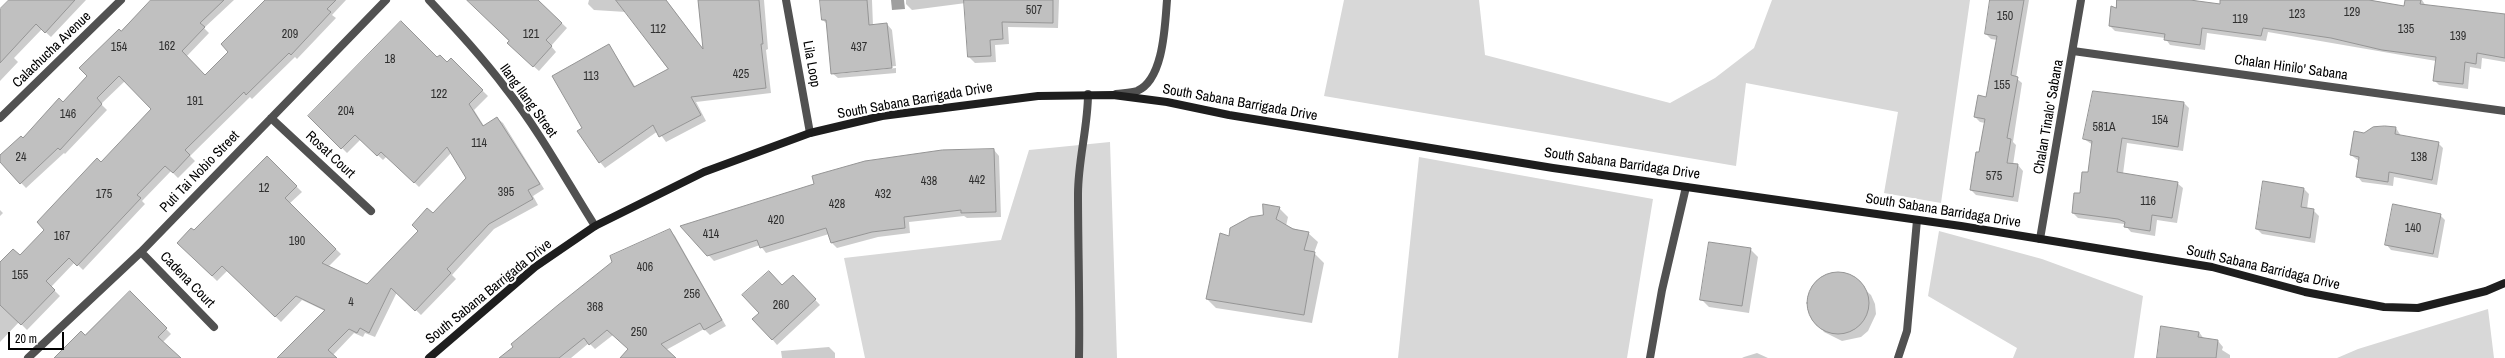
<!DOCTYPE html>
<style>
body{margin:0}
#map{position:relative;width:2505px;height:358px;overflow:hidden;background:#fff;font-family:"Archivo Narrow",sans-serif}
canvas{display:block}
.scale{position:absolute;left:8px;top:332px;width:56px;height:18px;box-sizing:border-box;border:2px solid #000;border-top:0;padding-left:5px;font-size:12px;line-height:14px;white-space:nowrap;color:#000;-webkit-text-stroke:3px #fff;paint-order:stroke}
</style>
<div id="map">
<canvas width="2505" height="358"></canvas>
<div class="scale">20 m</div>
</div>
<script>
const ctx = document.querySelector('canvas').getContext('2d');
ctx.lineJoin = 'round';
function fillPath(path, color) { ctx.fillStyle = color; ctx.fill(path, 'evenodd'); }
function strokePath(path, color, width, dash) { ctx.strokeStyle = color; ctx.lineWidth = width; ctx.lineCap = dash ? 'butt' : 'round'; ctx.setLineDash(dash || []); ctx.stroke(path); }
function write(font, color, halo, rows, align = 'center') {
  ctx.font = font + ' "Archivo Narrow",sans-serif'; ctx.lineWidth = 4; ctx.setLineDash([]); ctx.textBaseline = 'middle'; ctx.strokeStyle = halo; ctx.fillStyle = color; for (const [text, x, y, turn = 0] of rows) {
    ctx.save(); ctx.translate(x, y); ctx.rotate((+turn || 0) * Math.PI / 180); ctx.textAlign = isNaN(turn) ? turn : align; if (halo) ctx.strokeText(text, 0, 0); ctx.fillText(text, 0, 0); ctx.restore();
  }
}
fillPath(new Path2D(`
 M 1344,0 L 1479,0 L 1485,55 L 1670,103 L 1715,78 L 1754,48 L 1772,0 L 1970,0 L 1941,203 L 1884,193 L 1898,112 L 1746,83 L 1736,166 L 1324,96 Z
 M 1110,142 L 1117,358 L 865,358 L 844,258 L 1001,240 L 1029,150 Z
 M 1419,157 L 1653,199 L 1627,358 L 1398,358 Z
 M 1939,231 L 2042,259 L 2143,296 L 2134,358 L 2013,358 L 2017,348 L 1928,296 Z
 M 2488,309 L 2494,358 L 2337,358 L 2358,349 Z`), '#d8d8d8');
fillPath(new Path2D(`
 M 891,0 L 904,0 L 905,9 L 892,10 Z`), '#9f9f9f');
fillPath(new Path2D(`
 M 10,0 L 86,0 L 51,37 L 42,29 L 14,58 L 18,62 L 0,81 L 0,11 Z
 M 153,0 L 234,0 L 204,28 L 209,33 L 186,57 L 205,76 L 230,52 L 267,0 L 346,0 L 332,15 L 336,18 L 297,59 L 295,57 L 252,99 L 250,97 L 190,156 L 195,161 L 178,178 L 171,171 L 142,201 L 145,204 L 83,270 L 75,262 L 51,287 L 60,296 L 27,330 L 19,322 L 0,342 L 0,263 L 20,257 L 46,230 L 101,164 L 152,109 L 125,81 L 101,104 L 107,110 L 65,154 L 64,153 L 26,188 L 0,161 L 0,157 L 63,103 L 89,76 L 121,33 Z
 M 469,0 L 537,0 L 567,28 L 551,46 L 556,52 L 539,71 L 513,48 L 510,41 Z
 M 589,0 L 666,0 L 704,50 L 699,0 L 764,0 L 768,49 L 766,50 L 771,93 L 696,102 L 706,121 L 666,142 L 658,131 L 605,168 L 600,162 L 584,128 L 609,45 L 636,88 L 670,70 L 626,12 L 594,10 L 588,4 Z
 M 821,0 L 872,0 L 873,26 L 887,24 L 892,30 L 896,66 L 836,72 L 836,74 L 896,68 L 896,73 L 838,78 L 832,73 L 827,24 L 822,19 Z
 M 906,0 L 1059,0 L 1058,28 L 1008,27 L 1009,44 L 995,45 L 996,62 L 975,63 L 969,57 L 966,3 L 912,10 L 906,4 Z
 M 1991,0 L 2029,0 L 2016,78 L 2022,83 L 2013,142 L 2016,145 L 2013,165 L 2018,165 L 2023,171 L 2018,202 L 1976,195 L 1971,190 L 1985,123 L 1980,122 L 1975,117 L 1987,98 L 1997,40 L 1991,39 L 1986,34 Z
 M 2118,0 L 2183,0 L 2221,5 L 2225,0 L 2370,0 L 2405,7 L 2406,0 L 2422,0 L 2426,6 L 2505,15 L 2505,62 L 2482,58 L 2481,69 L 2470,67 L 2468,89 L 2439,85 L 2434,80 L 2436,61 L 2268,32 L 2266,41 L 2207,33 L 2205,50 L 2170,45 L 2165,38 L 2115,31 L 2110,26 Z
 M 437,58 L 447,63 L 451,60 L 488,96 L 474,110 L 484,126 L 497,118 L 503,123 L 544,189 L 533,196 L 538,205 L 494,229 L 452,275 L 456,279 L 421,315 L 397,292 L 375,337 L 365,333 L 363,337 L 354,333 L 333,355 L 335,358 L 286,358 L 325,311 L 302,300 L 281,322 L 228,270 L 217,281 L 178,243 L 194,232 L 267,157 L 302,192 L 289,204 L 341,254 L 328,267 L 367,286 L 467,178 L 451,153 L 419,187 L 387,156 L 383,160 L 361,139 L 347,153 L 310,116 Z
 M 2094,92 L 2184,103 L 2189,108 L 2183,151 L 2127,143 L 2123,174 L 2177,183 L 2183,188 L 2177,223 L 2157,220 L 2155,236 L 2131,232 L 2124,224 L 2078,218 L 2073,213 L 2089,173 L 2093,145 L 2084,139 Z
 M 2396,128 L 2401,136 L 2438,143 L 2443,148 L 2437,185 L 2394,177 L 2393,186 L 2362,182 L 2357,176 L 2359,161 L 2351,155 L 2365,134 Z
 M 994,150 L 999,156 L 1001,217 L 967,218 L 964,216 L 909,222 L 910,233 L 878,237 L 837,248 L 832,243 L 829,234 L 766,253 L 760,245 L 714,261 L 682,227 Z
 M 2304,189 L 2309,194 L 2307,209 L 2313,210 L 2319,216 L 2315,243 L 2262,234 L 2257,229 Z
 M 1279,208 L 1288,217 L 1286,226 L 1308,233 L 1318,242 L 1314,253 L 1324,263 L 1312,323 L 1216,308 L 1207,299 L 1230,237 Z
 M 0,210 L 3,213 L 0,216 Z
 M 2440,215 L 2445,220 L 2438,258 L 2391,250 L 2386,244 Z
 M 670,230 L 675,236 L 726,326 L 710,335 L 704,329 L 666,350 L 675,358 L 622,358 L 629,349 L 613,335 L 595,349 L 589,343 L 571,358 L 501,358 Z
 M 1750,249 L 1758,257 L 1749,313 L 1709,307 L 1702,300 Z
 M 1828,275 L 1848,275 L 1871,295 L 1875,304 L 1876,314 L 1868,331 L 1861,337 L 1842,341 L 1824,332 L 1811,315 L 1809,296 L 1820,280 Z
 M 798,281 L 820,305 L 777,345 L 772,339 L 782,286 Z
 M 130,292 L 171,334 L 163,342 L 179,358 L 55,358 L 85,336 Z
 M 2199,332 L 2204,339 L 2218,341 L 2223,347 L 2222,350 L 2230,355 L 2230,358 L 2158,358 Z
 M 829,347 L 835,353 L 835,358 L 782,358 L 781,351 Z
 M 1757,353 L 1768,358 L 1742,358 L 1744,357 Z`), '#0003');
const building = new Path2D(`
 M 9,0 L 75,0 L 45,33 L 36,24 L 0,63 L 0,9 Z
 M 151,0 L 224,0 L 200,23 L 205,27 L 182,51 L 205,75 L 228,52 L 221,44 L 265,0 L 336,0 L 327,9 L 331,12 L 291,55 L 289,53 L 246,95 L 244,92 L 185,150 L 190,155 L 173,173 L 165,166 L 137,195 L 141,198 L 77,266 L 69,258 L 46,281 L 55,290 L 21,325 L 0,305 L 0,262 L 13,249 L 20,255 L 44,230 L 37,222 L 97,158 L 101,162 L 151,109 L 119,76 L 97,98 L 102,104 L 60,150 L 58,148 L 20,184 L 0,162 L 0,155 L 21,136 L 23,138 L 59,98 L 63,102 L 87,76 L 79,68 L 119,29 L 121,31 Z
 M 467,0 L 538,0 L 562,23 L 546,40 L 552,46 L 533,67 L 507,43 L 509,41 Z
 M 616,0 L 666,0 L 703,49 L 698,0 L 759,0 L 763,44 L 761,44 L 766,88 L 691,97 L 701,115 L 659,137 L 653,125 L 599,163 L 577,131 L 582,128 L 552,76 L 609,44 L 634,87 L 668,69 Z
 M 820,0 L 867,0 L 869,25 L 887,23 L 892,68 L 831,74 L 826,20 L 822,20 Z
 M 964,0 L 1053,0 L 1053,23 L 1002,22 L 1003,39 L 990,40 L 991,56 L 968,57 Z
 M 1990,0 L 2024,0 L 2011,75 L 2018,77 L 2007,138 L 2011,139 L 2007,163 L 2018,164 L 2013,197 L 1970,190 L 1976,152 L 1979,152 L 1985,119 L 1974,117 L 1978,95 L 1986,97 L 1997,36 L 1985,34 Z
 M 2117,0 L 2190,0 L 2220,4 L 2220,0 L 2369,0 L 2404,6 L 2405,0 L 2421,0 L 2420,4 L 2505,14 L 2505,58 L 2477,53 L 2476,64 L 2465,62 L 2463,84 L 2433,81 L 2436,57 L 2382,50 L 2331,38 L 2263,28 L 2261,36 L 2202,28 L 2200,45 L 2164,40 L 2165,34 L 2109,26 L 2111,6 L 2116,8 Z
 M 401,21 L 437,57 L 440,55 L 447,62 L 451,58 L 483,90 L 469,104 L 483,126 L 497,117 L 540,184 L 528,190 L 533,199 L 489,224 L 447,269 L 451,273 L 415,311 L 391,288 L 369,333 L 360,328 L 357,333 L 349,329 L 328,350 L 337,358 L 277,358 L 325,310 L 296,296 L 275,317 L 222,266 L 212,276 L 177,243 L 191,228 L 194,230 L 267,156 L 297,186 L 285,198 L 336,249 L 322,263 L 367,284 L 418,231 L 412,225 L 427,208 L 433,213 L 466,178 L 447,147 L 414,183 L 381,152 L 377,156 L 355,135 L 341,149 L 308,116 Z
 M 2093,91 L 2184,102 L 2178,147 L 2122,138 L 2117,172 L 2178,182 L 2172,218 L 2152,215 L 2150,231 L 2124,227 L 2125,222 L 2118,219 L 2072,213 L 2074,193 L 2080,193 L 2082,172 L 2088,172 L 2092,141 L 2083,139 Z
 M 2385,126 L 2396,127 L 2395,134 L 2439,142 L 2432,180 L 2389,172 L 2388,182 L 2356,177 L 2359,157 L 2350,155 L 2354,131 L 2364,133 L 2373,127 Z
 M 994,149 L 996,212 L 961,213 L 961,210 L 904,217 L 905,228 L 872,232 L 831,243 L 826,228 L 760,248 L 757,240 L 707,256 L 680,226 L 814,184 L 812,176 L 865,161 L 942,150 Z
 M 2263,181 L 2304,188 L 2301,207 L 2314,209 L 2310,238 L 2256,229 Z
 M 1263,204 L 1280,207 L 1276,219 L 1293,229 L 1309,232 L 1304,250 L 1315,252 L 1304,315 L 1206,299 L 1220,233 L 1229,236 L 1230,228 L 1250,217 L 1263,215 Z
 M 2393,204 L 2441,214 L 2433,254 L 2385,245 Z
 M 670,229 L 722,320 L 704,330 L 700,323 L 661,344 L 676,358 L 620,358 L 628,349 L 607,330 L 589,345 L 584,338 L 559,358 L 499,358 L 513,347 L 511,344 L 558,305 L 612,262 L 610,256 Z
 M 1709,242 L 1751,248 L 1742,306 L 1700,300 Z
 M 769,271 L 782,285 L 793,275 L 816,299 L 772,340 L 752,319 L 759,313 L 742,295 Z
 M1807 303a31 31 0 1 1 62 0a31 31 0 1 1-62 0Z
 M 130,291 L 167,328 L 158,337 L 181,358 L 54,358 L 81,331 L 85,335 Z
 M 2161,326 L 2199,332 L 2198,337 L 2218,340 L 2216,358 L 2157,358 Z`);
fillPath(building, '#c0c0c0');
strokePath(building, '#959595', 1);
strokePath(new Path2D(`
 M 1650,358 L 1662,290 L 1686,187
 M 1898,358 L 1907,331 L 1917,220`), '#515151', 8);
strokePath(new Path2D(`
 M 429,0 C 456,29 483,58 507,90 C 540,132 566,180 595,226
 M 786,0 L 810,133
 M 2073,51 L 2505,111
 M 1116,94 C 1122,93 1131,93 1137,91 C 1164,80 1165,24 1167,0
 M 0,118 L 121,0
 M 271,118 L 371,211
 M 2040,239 L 2081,0
 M 141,252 L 214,327
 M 28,358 L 141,252 L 386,0
 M 1079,358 C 1080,303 1078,248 1078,194 C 1078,160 1088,127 1088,94`), '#515151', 8);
strokePath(new Path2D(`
 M 429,358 L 535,267 L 595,226 L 704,172 L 810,133 L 882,116 L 1038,96 L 1113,95 L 1167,102 L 1229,115 L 1553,168 L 1961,226 L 2212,267 L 2305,292 L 2384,307 L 2418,308 L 2486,291 L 2505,283`), '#1e1e1e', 8);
write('12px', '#303030', null, [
 ["507",1034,11],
 ["129",2352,13],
 ["123",2297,15],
 ["150",2005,17],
 ["119",2240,20],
 ["112",658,30],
 ["135",2406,30],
 ["209",290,35],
 ["121",531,35],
 ["139",2458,37],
 ["162",167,47],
 ["154",119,48],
 ["437",859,48],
 ["18",390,60],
 ["425",741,75],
 ["113",591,77],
 ["155",2002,86],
 ["122",439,95],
 ["191",195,102],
 ["204",346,112],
 ["146",68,115],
 ["154",2160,121],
 ["581A",2104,128],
 ["114",479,144],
 ["24",21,158],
 ["138",2419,158],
 ["575",1994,177],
 ["442",977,181],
 ["438",929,182],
 ["12",264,189],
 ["395",506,193],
 ["175",104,195],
 ["432",883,195],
 ["116",2148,202],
 ["428",837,205],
 ["420",776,221],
 ["140",2413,229],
 ["414",711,235],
 ["167",62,237],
 ["190",297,242],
 ["406",645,268],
 ["155",20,276],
 ["256",692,295],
 ["4",351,303],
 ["260",781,306],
 ["368",595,308],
 ["250",639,333]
]);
write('14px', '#000', '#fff', [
 ["Calachucha Avenue",52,50,-44],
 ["Lila Loop",811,64,80],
 ["Chalan Hinilo' Sabana",2291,68,8],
 ["Ilang Ilang Street",528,101,54],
 ["South Sabana Barrigada Drive",915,101,-10],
 ["South Sabana Barrigada Drive",1240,103,10],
 ["Chalan Tinalo' Sabana",2049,117,-80],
 ["Rosat Court",330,155,43],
 ["South Sabana Barridaga Drive",1622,164,8],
 ["Puti Tai Nobio Street",200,172,-46],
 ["South Sabana Barridaga Drive",1943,211,9],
 ["South Sabana Barridaga Drive",2263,268,13],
 ["Cadena Court",187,280,46],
 ["South Sabana Barrigada Drive",489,292,-39]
]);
</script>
